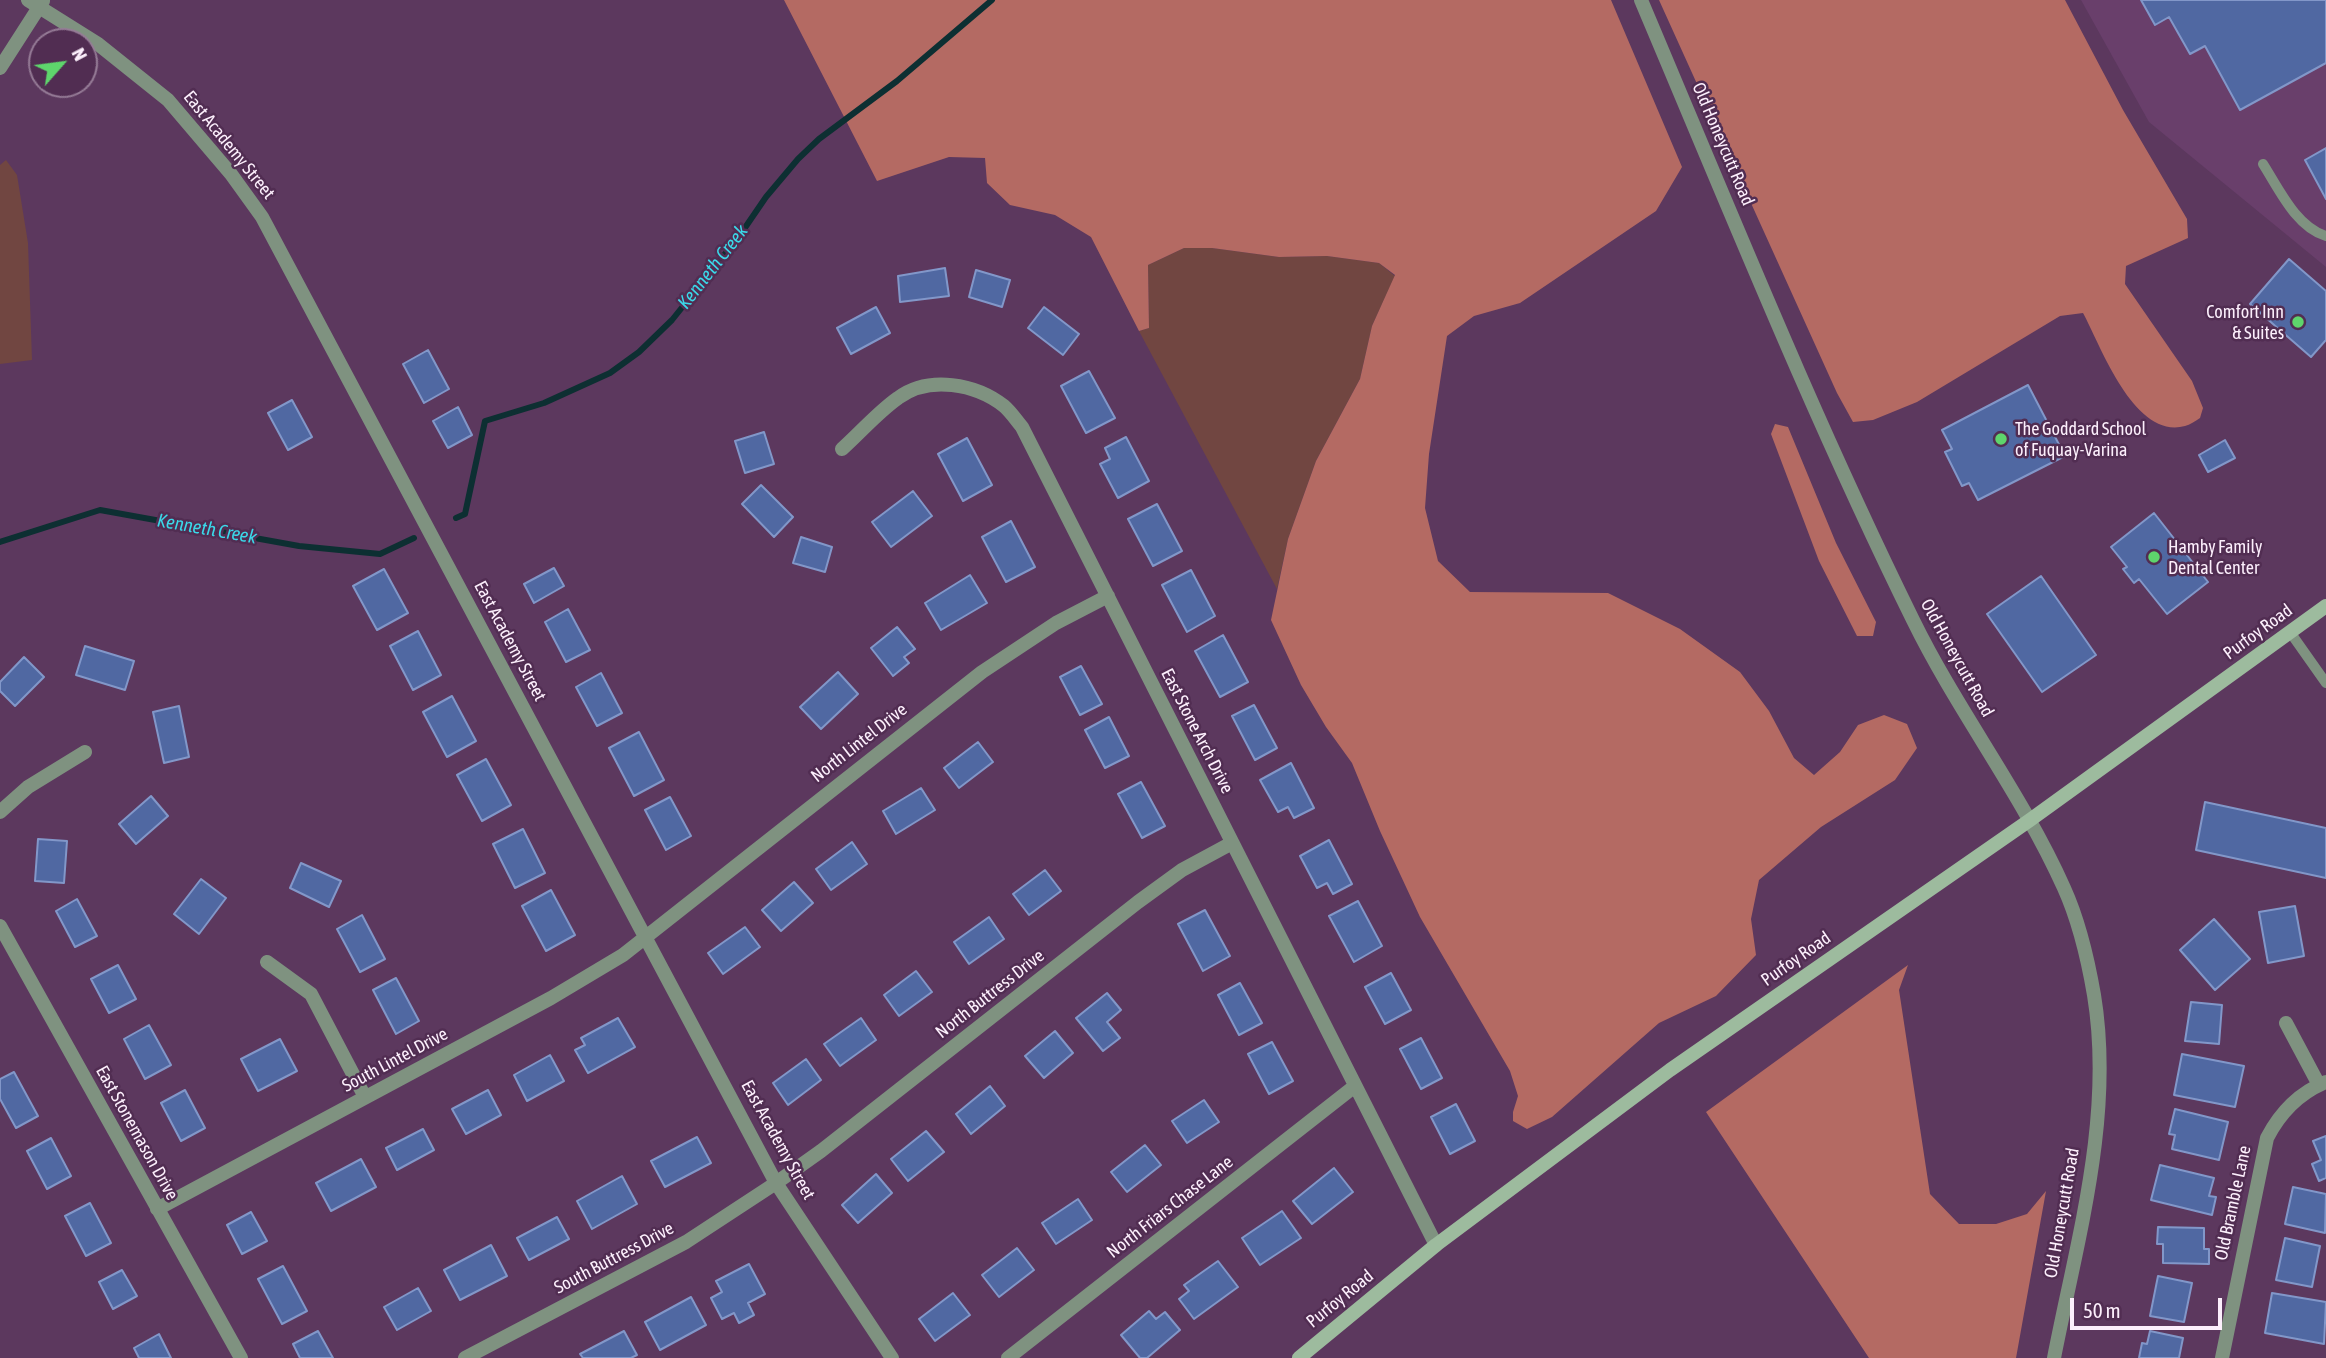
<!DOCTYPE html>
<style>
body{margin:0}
#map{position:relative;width:2326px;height:1358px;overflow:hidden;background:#5c385e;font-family:"Asap Condensed",sans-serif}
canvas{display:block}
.north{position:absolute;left:28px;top:28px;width:70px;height:70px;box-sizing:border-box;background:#512d52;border:2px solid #957b96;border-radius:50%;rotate:62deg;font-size:19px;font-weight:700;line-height:28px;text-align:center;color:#fceffc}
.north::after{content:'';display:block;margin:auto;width:24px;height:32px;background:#5ed56c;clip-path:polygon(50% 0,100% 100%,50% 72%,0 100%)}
.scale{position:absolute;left:2070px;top:1298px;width:152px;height:32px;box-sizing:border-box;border:4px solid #fceffc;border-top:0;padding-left:9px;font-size:21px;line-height:24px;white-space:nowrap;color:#fceffc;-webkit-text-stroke:5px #512d52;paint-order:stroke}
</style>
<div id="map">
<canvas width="2326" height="1358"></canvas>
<div class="north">N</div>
<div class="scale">50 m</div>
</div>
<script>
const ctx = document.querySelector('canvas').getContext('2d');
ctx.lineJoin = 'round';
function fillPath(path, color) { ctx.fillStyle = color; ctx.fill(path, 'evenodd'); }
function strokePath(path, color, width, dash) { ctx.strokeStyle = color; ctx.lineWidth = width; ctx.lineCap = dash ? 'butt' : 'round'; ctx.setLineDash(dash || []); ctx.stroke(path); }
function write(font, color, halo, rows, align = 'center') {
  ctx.font = font + ' "Asap Condensed",sans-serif'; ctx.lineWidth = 5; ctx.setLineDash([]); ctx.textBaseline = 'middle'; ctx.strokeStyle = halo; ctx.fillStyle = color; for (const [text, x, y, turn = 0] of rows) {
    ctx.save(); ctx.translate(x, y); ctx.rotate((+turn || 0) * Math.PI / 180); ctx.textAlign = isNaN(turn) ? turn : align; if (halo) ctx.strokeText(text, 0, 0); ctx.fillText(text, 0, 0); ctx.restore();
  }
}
fillPath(new Path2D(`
 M 2081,0 L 2326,0 L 2326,267 L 2149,122 Z`), '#693f6b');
fillPath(new Path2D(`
 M 6,160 L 17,175 L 28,243 L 32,360 L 0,364 L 0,165 Z
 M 1184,248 L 1212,248 L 1279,257 L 1327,256 L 1379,263 L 1395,276 L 1372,326 L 1360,379 L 1316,461 L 1288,539 L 1277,589 L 1139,331 L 1149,328 L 1148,265 Z`), '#714641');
fillPath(new Path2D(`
 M 784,0 L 1611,0 L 1682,167 L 1656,211 L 1520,303 L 1474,316 L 1447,336 L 1429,454 L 1425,508 L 1438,561 L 1470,592 L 1608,593 L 1680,629 L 1740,672 L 1769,711 L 1794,758 L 1814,775 L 1840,752 L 1858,725 L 1884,715 L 1907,724 L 1917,748 L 1895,780 L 1821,827 L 1759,880 L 1751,919 L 1756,955 L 1716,996 L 1659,1023 L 1552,1117 L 1527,1129 L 1513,1121 L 1513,1112 L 1518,1096 L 1510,1071 L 1420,917 L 1380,831 L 1352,763 L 1326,727 L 1301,685 L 1271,620 L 1288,539 L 1316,461 L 1360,379 L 1372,326 L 1395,275 L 1379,263 L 1327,256 L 1279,257 L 1212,248 L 1184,248 L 1148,265 L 1149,328 L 1139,331 L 1091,237 L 1055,215 L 1010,205 L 987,183 L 985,158 L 949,157 L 877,181 Z
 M 1659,0 L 2065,0 L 2123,110 L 2187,219 L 2188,238 L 2126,266 L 2125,284 L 2192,381 L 2203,408 L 2200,418 C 2195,421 2190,425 2185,426 C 2134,440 2101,346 2083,313 L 2060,316 L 1917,402 L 1873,420 L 1853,422 L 1837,393 Z
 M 1775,424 L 1788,427 L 1836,543 L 1876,622 L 1873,636 L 1857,636 L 1819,561 L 1771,434 Z
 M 1908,965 L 1899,990 L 1930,1194 L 1959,1224 L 1996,1224 L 2027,1214 L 2046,1191 L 2016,1358 L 1869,1358 L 1706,1112 Z`), '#b46a63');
strokePath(new Path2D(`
 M 456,518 L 465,514 L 485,421 L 544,403 L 610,373 L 639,352 L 672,320 L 740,235 L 766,197 L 798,159 L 819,139 L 897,81 L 992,0
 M 0,542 L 100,510 L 299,546 L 380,554 L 414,538`), '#0d2f32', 6);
const building = new Path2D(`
 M 2141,0 L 2326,0 L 2326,63 L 2240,110 L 2205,46 L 2190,54 L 2169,17 L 2155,25 Z
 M 2326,148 L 2326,199 L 2305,160 Z
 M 2289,259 L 2326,291 L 2326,340 L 2311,357 L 2250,304 Z
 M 945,268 L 949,296 L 900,302 L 898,276 Z
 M 976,270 L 1010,280 L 1002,307 L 969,297 Z
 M 876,307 L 890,333 L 851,354 L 837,328 Z
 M 1044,307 L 1079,334 L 1063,355 L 1028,328 Z
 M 428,350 L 449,389 L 424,403 L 403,364 Z
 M 1089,371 L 1115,418 L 1086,433 L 1061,386 Z
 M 2028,385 L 2065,456 L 1978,500 L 1969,483 L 1962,486 L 1945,452 L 1952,449 L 1942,430 Z
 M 292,400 L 312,437 L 288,450 L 268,413 Z
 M 458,407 L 472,435 L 448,448 L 433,421 Z
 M 764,432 L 774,464 L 745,473 L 735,441 Z
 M 1126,437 L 1149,481 L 1118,498 L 1100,464 L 1110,459 L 1105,448 Z
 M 967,438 L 992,485 L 963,501 L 938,454 Z
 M 2225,440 L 2235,458 L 2208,472 L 2199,455 Z
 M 761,485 L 793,517 L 774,537 L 742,504 Z
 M 913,491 L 932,516 L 891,547 L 872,522 Z
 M 1157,504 L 1182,551 L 1153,566 L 1128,519 Z
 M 2154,513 L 2208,582 L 2167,614 L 2139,579 L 2134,583 L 2123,569 L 2127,567 L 2111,547 Z
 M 1011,521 L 1035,567 L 1006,582 L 982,537 Z
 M 801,537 L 832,547 L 825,572 L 793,563 Z
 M 554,568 L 564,586 L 534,603 L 524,584 Z
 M 384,569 L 408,613 L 377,630 L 353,586 Z
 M 1191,570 L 1215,616 L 1187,632 L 1162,585 Z
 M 970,575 L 987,603 L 941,630 L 925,603 Z
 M 2041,576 L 2096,655 L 2042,692 L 1987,614 Z
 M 568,609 L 590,650 L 566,662 L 545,622 Z
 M 897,627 L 915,649 L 904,657 L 909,663 L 893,676 L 871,648 Z
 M 418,631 L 441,675 L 413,690 L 390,646 Z
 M 1223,635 L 1248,682 L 1220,697 L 1195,651 Z
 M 85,646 L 134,661 L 125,690 L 76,675 Z
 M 24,657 L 44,677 L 15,706 L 0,691 L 0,682 Z
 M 1081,666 L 1102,704 L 1080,715 L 1060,677 Z
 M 838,672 L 858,694 L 821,729 L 800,707 Z
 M 601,673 L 622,713 L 597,726 L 576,687 Z
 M 452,696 L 476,741 L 447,757 L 423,712 Z
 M 1254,705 L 1277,748 L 1255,760 L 1232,716 Z
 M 179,706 L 189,757 L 164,763 L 153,712 Z
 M 1109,717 L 1129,756 L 1105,768 L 1085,730 Z
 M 639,732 L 664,780 L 634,796 L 609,748 Z
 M 978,742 L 993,762 L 959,788 L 944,768 Z
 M 486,759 L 511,805 L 482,821 L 457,775 Z
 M 1291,763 L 1314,808 L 1294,818 L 1288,807 L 1278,812 L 1260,780 Z
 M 1141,782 L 1165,826 L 1142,838 L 1118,794 Z
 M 921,788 L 935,810 L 896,834 L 883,811 Z
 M 151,796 L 168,816 L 136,844 L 119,824 Z
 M 670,797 L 691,836 L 666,850 L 645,810 Z
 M 2205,802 L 2326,828 L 2326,878 L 2196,850 Z
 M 523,829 L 545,873 L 515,888 L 493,844 Z
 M 38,839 L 67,841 L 64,883 L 35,881 Z
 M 1329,840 L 1352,884 L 1333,894 L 1327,883 L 1317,888 L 1300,856 Z
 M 852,842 L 867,864 L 831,890 L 816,869 Z
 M 301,863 L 341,881 L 329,907 L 290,888 Z
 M 1045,870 L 1061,891 L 1029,915 L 1013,894 Z
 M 201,879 L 226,898 L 199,934 L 174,914 Z
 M 794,882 L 813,903 L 781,931 L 762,910 Z
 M 551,890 L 575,935 L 546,951 L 522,906 Z
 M 77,899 L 97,936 L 75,947 L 56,911 Z
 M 1358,901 L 1382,946 L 1354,962 L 1329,916 Z
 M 2295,906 L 2304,956 L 2268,963 L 2259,912 Z
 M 1205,910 L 1230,956 L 1203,971 L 1178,924 Z
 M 362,915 L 385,959 L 360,972 L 337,929 Z
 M 989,917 L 1004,939 L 969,964 L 954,942 Z
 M 2214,919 L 2250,959 L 2215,990 L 2180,950 Z
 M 745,927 L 760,947 L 723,974 L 708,953 Z
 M 118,965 L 136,999 L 109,1013 L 91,979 Z
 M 916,971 L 932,992 L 899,1016 L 884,995 Z
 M 1391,973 L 1411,1010 L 1385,1024 L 1365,987 Z
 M 396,978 L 419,1021 L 396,1034 L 373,990 Z
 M 1240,983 L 1262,1023 L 1239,1035 L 1218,995 Z
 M 1107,993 L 1121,1010 L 1107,1022 L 1120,1038 L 1103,1051 L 1076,1018 Z
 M 2191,1002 L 2222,1005 L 2219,1044 L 2185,1041 Z
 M 618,1018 L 635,1047 L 588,1073 L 575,1050 L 585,1045 L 581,1038 Z
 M 861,1018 L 876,1040 L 840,1066 L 824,1044 Z
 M 149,1025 L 171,1065 L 145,1079 L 124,1039 Z
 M 1055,1031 L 1073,1053 L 1044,1078 L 1025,1056 Z
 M 1421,1038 L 1442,1078 L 1421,1089 L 1400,1049 Z
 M 280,1039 L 297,1071 L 258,1091 L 241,1059 Z
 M 1272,1042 L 1293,1081 L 1269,1094 L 1248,1054 Z
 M 2182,1054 L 2244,1066 L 2235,1107 L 2174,1095 Z
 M 550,1055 L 564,1081 L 527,1101 L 514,1075 Z
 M 806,1059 L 821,1080 L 788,1105 L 773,1083 Z
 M 14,1072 L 38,1116 L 16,1128 L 0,1099 L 0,1079 Z
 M 990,1086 L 1005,1106 L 971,1134 L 956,1114 Z
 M 185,1090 L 205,1128 L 181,1141 L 161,1103 Z
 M 488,1090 L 501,1115 L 466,1134 L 452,1109 Z
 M 1204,1100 L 1219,1122 L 1187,1143 L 1172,1121 Z
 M 1456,1104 L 1475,1141 L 1450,1154 L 1431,1117 Z
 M 2175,1109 L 2228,1122 L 2219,1160 L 2172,1149 L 2175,1135 L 2169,1134 Z
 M 423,1129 L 434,1150 L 397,1170 L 386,1148 Z
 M 926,1131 L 944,1152 L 908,1181 L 891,1159 Z
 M 2326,1136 L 2326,1178 L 2319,1181 L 2312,1164 L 2321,1160 L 2313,1141 Z
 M 697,1137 L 711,1163 L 665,1187 L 651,1161 Z
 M 51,1138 L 71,1176 L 47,1189 L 27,1151 Z
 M 1145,1145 L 1161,1165 L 1127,1192 L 1111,1172 Z
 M 361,1159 L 376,1187 L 331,1211 L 316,1183 Z
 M 2160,1165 L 2214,1178 L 2209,1196 L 2216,1197 L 2212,1215 L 2151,1200 Z
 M 1334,1168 L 1353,1192 L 1312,1224 L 1293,1201 Z
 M 876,1174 L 892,1193 L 858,1223 L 842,1205 Z
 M 622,1176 L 637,1204 L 592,1229 L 577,1201 Z
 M 2293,1187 L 2326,1194 L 2325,1233 L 2285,1224 Z
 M 1078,1199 L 1092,1220 L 1056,1244 L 1042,1223 Z
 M 90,1203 L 111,1243 L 86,1256 L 65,1216 Z
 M 1282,1211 L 1301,1238 L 1260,1265 L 1242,1238 Z
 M 251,1212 L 267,1241 L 242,1254 L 227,1225 Z
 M 557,1217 L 569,1239 L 529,1260 L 517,1238 Z
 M 2158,1227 L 2204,1228 L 2204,1249 L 2209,1249 L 2209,1264 L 2163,1263 L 2163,1244 L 2157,1244 Z
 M 2285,1238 L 2320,1246 L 2312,1287 L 2276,1280 Z
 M 491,1245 L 507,1276 L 460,1300 L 444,1270 Z
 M 1017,1248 L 1034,1270 L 999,1297 L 982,1275 Z
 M 1218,1261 L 1238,1287 L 1194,1319 L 1179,1299 L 1189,1291 L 1184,1285 Z
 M 749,1264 L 765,1294 L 748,1303 L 754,1315 L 739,1323 L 734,1313 L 722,1319 L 711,1298 L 722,1292 L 716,1281 Z
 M 283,1266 L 307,1311 L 282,1324 L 258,1279 Z
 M 122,1270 L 137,1296 L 113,1309 L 99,1282 Z
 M 2158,1276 L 2192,1283 L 2184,1322 L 2150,1316 Z
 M 418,1288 L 431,1311 L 397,1330 L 384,1307 Z
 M 953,1293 L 970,1315 L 935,1341 L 919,1319 Z
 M 2272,1293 L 2326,1302 L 2324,1344 L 2265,1333 Z
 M 691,1297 L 706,1325 L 660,1350 L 645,1322 Z
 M 1149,1311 L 1156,1319 L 1165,1312 L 1180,1330 L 1147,1358 L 1140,1358 L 1121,1335 Z
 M 318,1331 L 333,1358 L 300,1358 L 293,1344 Z
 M 624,1331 L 637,1355 L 631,1358 L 583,1358 L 580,1354 Z
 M 2150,1331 L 2183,1338 L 2179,1358 L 2139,1358 L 2142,1343 L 2147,1344 Z
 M 159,1334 L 171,1358 L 139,1358 L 134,1348 Z`);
fillPath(building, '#5068a2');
strokePath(building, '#8297c9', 2);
strokePath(new Path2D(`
 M 2263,164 C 2279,189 2296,227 2326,236
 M 2290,632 L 2326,683`), '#7f9280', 10);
strokePath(new Path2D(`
 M 28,0 L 98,44 L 168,100 L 231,174 L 262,217 L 776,1183 L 892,1358
 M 1641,0 C 1729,208 1813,417 1913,620 C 1958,712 2022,794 2064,888 C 2079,921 2088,960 2094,995 C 2114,1116 2077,1240 2054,1358
 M 0,68 L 43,1
 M 842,449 C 861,432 878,412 898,398 C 929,375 976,384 1004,406 C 1011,412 1016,420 1022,427 L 1436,1245
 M 0,812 L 28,787 L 85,752
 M 0,926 L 241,1358
 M 267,962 L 311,994 L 365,1097
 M 2286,1023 L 2319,1085
 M 157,1209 L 551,998 L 623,955 L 982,672 L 1056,623 L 1108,596
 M 465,1358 L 686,1242 L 776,1183 L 821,1151 L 1138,902 L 1182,870 L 1232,843
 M 1008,1358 L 1355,1086
 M 2222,1358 L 2267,1138 C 2280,1113 2299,1093 2326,1082`), '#7f9280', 14);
strokePath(new Path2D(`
 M 1299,1358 L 1436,1245 L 1670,1070 L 2030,820 L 2326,606`), '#9dbb9e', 14);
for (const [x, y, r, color] of [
 [2298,322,7,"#5ed56c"],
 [2001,439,7,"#5ed56c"],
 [2154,557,7,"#5ed56c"]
]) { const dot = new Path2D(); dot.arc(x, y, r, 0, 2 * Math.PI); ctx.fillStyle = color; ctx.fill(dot); strokePath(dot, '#512d52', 2.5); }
write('18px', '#fceffc', '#512d52', [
 ["Old Honeycutt Road",1723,144,67],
 ["East Academy Street",229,145,51],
 ["Purfoy Road",2258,632,-36],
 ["East Academy Street",510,641,62],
 ["Old Honeycutt Road",1957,658,61],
 ["East Stone Arch Drive",1197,731,63],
 ["North Lintel Drive",859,743,-38],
 ["Purfoy Road",1796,959,-35],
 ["North Buttress Drive",990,994,-38],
 ["South Lintel Drive",395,1060,-28],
 ["East Stonemason Drive",137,1133,61],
 ["East Academy Street",778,1140,61],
 ["Old Bramble Lane",2233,1203,-78],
 ["North Friars Chase Lane",1170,1207,-38],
 ["Old Honeycutt Road",2062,1213,-80],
 ["South Buttress Drive",614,1258,-28],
 ["Purfoy Road",1340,1299,-39]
]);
write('18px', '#fceffc', '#512d52', [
 ["Comfort Inn",2284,312,"right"],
 ["& Suites",2284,333,"right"],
 ["The Goddard School",2015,429],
 ["of Fuquay-Varina",2015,450],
 ["Hamby Family",2168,547],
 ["Dental Center",2168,568]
], 'left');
write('italic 19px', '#3bd9e9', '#512d52', [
 ["Kenneth Creek",713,267,-52],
 ["Kenneth Creek",207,529,10]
]);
</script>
